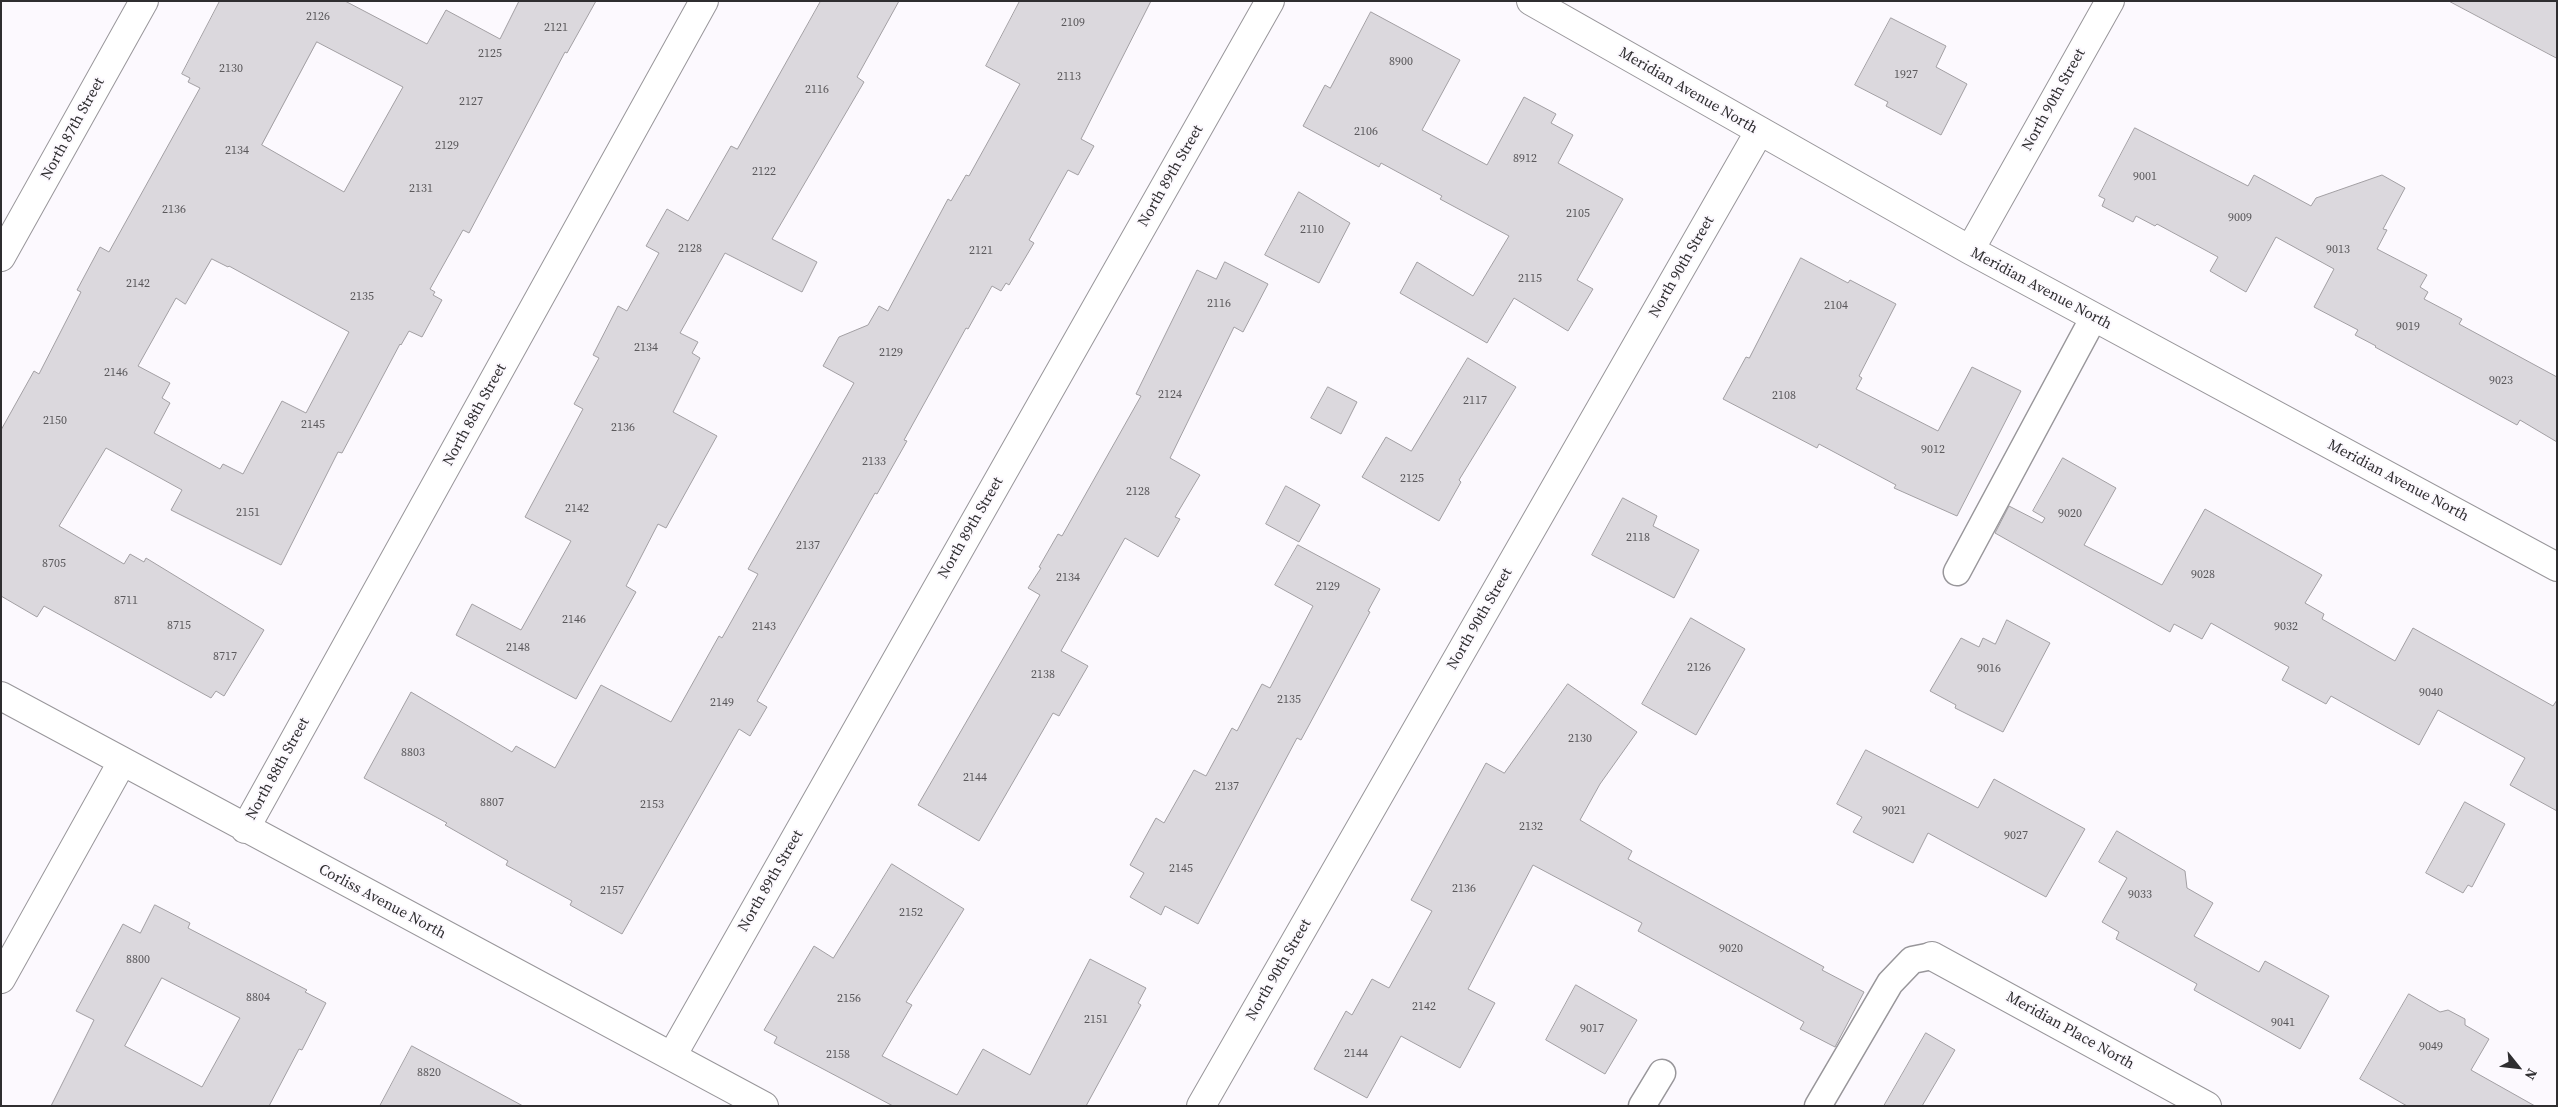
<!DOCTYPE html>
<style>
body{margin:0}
#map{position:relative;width:2558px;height:1107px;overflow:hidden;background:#fcf9fe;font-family:"Source Serif 4",serif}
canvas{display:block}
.frame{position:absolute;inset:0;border:2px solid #2f2e30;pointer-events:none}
.north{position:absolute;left:2493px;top:1042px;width:50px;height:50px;-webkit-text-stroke:4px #fcf9fe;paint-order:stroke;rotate:119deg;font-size:14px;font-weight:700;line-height:20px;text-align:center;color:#2f2e30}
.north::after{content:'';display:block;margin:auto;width:18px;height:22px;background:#2f2e30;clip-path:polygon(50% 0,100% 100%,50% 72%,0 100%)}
</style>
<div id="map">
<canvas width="2558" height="1107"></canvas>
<div class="frame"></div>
<div class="north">N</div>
</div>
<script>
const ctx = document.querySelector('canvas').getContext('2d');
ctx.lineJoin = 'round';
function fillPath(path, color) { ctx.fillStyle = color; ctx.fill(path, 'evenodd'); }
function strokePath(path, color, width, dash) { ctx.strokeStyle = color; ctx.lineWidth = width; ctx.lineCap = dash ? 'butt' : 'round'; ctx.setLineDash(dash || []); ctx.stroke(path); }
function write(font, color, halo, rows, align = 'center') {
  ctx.font = font + ' "Source Serif 4",serif'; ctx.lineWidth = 4; ctx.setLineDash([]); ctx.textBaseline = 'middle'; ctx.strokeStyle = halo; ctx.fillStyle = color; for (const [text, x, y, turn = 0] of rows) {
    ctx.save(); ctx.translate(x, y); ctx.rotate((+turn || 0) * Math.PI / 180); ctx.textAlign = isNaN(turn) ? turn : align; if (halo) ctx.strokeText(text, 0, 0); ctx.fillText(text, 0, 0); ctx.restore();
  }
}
const building = new Path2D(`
 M 220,1 L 345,1 L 427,44 L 446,10 L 500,39 L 519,1 L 596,1 L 567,53 L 565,52 L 469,233 L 463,230 L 430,289 L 435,292 L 433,295 L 442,300 L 422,337 L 409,331 L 401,345 L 400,344 L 342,453 L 338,452 L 281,565 L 171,510 L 182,490 L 106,448 L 59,526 L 124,564 L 130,554 L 144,562 L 146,558 L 264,630 L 224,696 L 216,691 L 211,698 L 44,606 L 37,617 L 1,596 L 1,430 L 34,371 L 39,374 L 81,292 L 77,290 L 100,247 L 109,252 L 200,88 L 188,82 L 190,78 L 182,74 ZM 317,42 L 403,87 L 344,192 L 262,145 ZM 212,259 L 228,267 L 229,266 L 349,332 L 306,413 L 282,401 L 243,474 L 223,464 L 220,469 L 154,433 L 170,403 L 162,398 L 170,383 L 138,366 L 176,298 L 185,304 Z
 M 821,1 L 899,1 L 857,77 L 864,82 L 772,239 L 817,262 L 802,292 L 725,253 L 680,333 L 698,342 L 692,353 L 700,358 L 673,412 L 717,436 L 666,528 L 658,524 L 626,586 L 636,592 L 576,699 L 456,635 L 472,604 L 521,630 L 571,541 L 525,517 L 583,409 L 574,404 L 599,358 L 593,355 L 618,306 L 627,311 L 659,253 L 646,246 L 667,209 L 688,221 L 731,146 L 737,149 Z
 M 1020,1 L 1151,1 L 1081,139 L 1094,146 L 1078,175 L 1068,170 L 1029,240 L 1034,243 L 1009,285 L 1006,283 L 1001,291 L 992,286 L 968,329 L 966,328 L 904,440 L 907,441 L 877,494 L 875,493 L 757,701 L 767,707 L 750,736 L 739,729 L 622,934 L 570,905 L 572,901 L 506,865 L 508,861 L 445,825 L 447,823 L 364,778 L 411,692 L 512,752 L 516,746 L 555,768 L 601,685 L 671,722 L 719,636 L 722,638 L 758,574 L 748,569 L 854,383 L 823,366 L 839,337 L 868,325 L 879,306 L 888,311 L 948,199 L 951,201 L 966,175 L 969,176 L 1020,84 L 986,66 Z
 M 2449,1 L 2557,1 L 2557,58 Z
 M 1371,12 L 1460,60 L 1422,130 L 1487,165 L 1524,97 L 1556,114 L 1551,123 L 1573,135 L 1558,163 L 1623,199 L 1577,280 L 1593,289 L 1568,331 L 1514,298 L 1487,343 L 1400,293 L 1417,262 L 1473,296 L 1509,236 L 1440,199 L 1442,196 L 1381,163 L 1379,167 L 1303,126 L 1325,85 L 1330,88 Z
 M 1891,18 L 1946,46 L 1936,67 L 1967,84 L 1941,135 L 1886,106 L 1888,102 L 1855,85 Z
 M 2135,128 L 2248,186 L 2254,175 L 2311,206 L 2316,198 L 2382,175 L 2405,188 L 2383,229 L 2387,230 L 2377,249 L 2427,275 L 2420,287 L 2428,292 L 2424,299 L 2462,319 L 2459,324 L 2557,377 L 2557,442 L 2520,420 L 2517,425 L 2375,347 L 2376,346 L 2355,335 L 2358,330 L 2314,307 L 2334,269 L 2276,237 L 2246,292 L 2210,271 L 2218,257 L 2157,224 L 2155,226 L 2136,216 L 2133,222 L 2102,206 L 2105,199 L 2099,196 Z
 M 1299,192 L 1350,223 L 1319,283 L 1265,255 Z
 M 1801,258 L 1848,283 L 1850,280 L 1896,304 L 1859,376 L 1862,378 L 1856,389 L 1938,431 L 1972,367 L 2021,391 L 1957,516 L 1894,488 L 1896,485 L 1819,444 L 1817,448 L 1723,399 L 1746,357 L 1749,358 Z
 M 1225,262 L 1268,284 L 1243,332 L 1234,327 L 1170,458 L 1200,475 L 1175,517 L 1180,519 L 1158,557 L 1125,538 L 1061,651 L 1088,666 L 1059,716 L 1053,713 L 979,841 L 918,805 L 1040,595 L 1028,588 L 1041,568 L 1039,567 L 1058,534 L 1062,536 L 1141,396 L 1136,394 L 1197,270 L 1216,279 Z
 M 1468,358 L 1516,387 L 1459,480 L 1461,482 L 1439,521 L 1362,477 L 1386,437 L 1411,451 Z
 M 1328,387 L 1357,402 L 1341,434 L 1311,418 Z
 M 2063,458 L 2116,488 L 2084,545 L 2162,585 L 2205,509 L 2322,575 L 2305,603 L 2324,614 L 2322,619 L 2395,661 L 2413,628 L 2553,706 L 2557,700 L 2557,811 L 2510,785 L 2525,758 L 2438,710 L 2419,745 L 2331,696 L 2326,704 L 2282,680 L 2289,667 L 2211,623 L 2202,639 L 2174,624 L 2170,632 L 1995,533 L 2009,506 L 2042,523 L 2045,518 L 2033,511 Z
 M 1286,486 L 1320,505 L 1299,542 L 1266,524 Z
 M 1623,498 L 1657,516 L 1653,526 L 1699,550 L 1674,598 L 1592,555 Z
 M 1298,545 L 1380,589 L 1368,611 L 1370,612 L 1301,740 L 1297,738 L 1198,924 L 1165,906 L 1161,915 L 1130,897 L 1144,873 L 1130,865 L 1156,818 L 1164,823 L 1194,770 L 1206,776 L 1232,728 L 1237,731 L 1262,684 L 1270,688 L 1313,606 L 1275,585 Z
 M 1691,618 L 1745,649 L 1696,735 L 1642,704 Z
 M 2007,620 L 2050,643 L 2003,732 L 1955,708 L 1956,705 L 1930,691 L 1961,638 L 1979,647 L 1983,638 L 1995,644 Z
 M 1568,684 L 1637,732 L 1600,784 L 1580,820 L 1632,851 L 1628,859 L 1824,967 L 1822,970 L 1864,992 L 1835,1047 L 1800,1029 L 1804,1022 L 1638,931 L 1642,923 L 1533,865 L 1468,989 L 1495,1003 L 1460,1068 L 1401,1036 L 1367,1098 L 1314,1069 L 1346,1011 L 1352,1015 L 1372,979 L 1389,988 L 1432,911 L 1411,900 L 1486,763 L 1504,773 Z
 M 1866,750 L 1978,808 L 1994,779 L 2085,829 L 2046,897 L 1928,833 L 1913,863 L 1853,832 L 1862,817 L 1837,804 Z
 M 2465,802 L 2505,824 L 2472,887 L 2468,885 L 2463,893 L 2426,873 Z
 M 2117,831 L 2185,871 L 2187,888 L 2213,903 L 2194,936 L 2259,972 L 2265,961 L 2329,996 L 2300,1049 L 2194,990 L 2197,984 L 2116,939 L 2119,932 L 2102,922 L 2127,878 L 2099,862 Z
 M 892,864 L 964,909 L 906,1002 L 912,1005 L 882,1056 L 957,1095 L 983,1049 L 1030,1075 L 1090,959 L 1146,988 L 1138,1003 L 1141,1005 L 1086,1106 L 893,1106 L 774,1043 L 777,1037 L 764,1030 L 814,946 L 833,958 Z
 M 155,905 L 190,923 L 188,928 L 307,990 L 305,992 L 326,1003 L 302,1050 L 299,1049 L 269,1106 L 51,1106 L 94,1020 L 76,1011 L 123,924 L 140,933 ZM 162,978 L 240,1018 L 202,1087 L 125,1046 Z
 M 1576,985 L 1637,1020 L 1605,1074 L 1546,1040 Z
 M 2409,994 L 2440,1012 L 2448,1010 L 2465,1019 L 2465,1025 L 2489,1039 L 2471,1070 L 2535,1106 L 2407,1106 L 2360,1079 Z
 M 1926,1033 L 1955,1050 L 1922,1106 L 1884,1106 Z
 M 412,1046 L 523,1106 L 380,1106 Z`);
fillPath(building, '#dbd8dd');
strokePath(building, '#a29fa3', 1);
const service = new Path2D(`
 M 1957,572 L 2094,317
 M 1642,1106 L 1662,1073
 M 1818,1106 L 1890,983 L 1912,960 L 1932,956`);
const minor = new Path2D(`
 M 1531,1 L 1970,250 L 2557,567
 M 1970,250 L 2110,1
 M 1,257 L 144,1
 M 1,696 L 764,1106
 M 245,829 L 704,1
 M 1932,956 L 2207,1106
 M 1,979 L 122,762
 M 672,1056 L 1270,1
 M 1201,1106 L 1759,132`);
strokePath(service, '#98969a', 29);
strokePath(minor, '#98969a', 30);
strokePath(service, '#fff', 26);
strokePath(minor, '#fff', 28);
write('12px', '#5a585b', null, [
 ["2126",318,17],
 ["2109",1073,23],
 ["2121",556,28],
 ["2125",490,54],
 ["8900",1401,62],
 ["2130",231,69],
 ["1927",1906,75],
 ["2113",1069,77],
 ["2116",817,90],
 ["2127",471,102],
 ["2106",1366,132],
 ["2129",447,146],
 ["2134",237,151],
 ["8912",1525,159],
 ["2122",764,172],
 ["9001",2145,177],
 ["2131",421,189],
 ["2136",174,210],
 ["2105",1578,214],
 ["9009",2240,218],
 ["2110",1312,230],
 ["2128",690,249],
 ["9013",2338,250],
 ["2121",981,251],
 ["2115",1530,279],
 ["2142",138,284],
 ["2135",362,297],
 ["2116",1219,304],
 ["2104",1836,306],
 ["9019",2408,327],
 ["2134",646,348],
 ["2129",891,353],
 ["2146",116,373],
 ["9023",2501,381],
 ["2124",1170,395],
 ["2108",1784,396],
 ["2117",1475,401],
 ["2150",55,421],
 ["2145",313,425],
 ["2136",623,428],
 ["9012",1933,450],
 ["2133",874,462],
 ["2125",1412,479],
 ["2128",1138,492],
 ["2142",577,509],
 ["2151",248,513],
 ["9020",2070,514],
 ["2118",1638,538],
 ["2137",808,546],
 ["8705",54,564],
 ["9028",2203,575],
 ["2134",1068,578],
 ["2129",1328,587],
 ["8711",126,601],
 ["2146",574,620],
 ["8715",179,626],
 ["2143",764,627],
 ["9032",2286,627],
 ["2148",518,648],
 ["8717",225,657],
 ["2126",1699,668],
 ["9016",1989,669],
 ["2138",1043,675],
 ["9040",2431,693],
 ["2135",1289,700],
 ["2149",722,703],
 ["2130",1580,739],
 ["8803",413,753],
 ["2144",975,778],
 ["2137",1227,787],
 ["8807",492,803],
 ["2153",652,805],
 ["9021",1894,811],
 ["2132",1531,827],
 ["9027",2016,836],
 ["2145",1181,869],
 ["2136",1464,889],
 ["2157",612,891],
 ["9033",2140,895],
 ["2152",911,913],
 ["9020",1731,949],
 ["8800",138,960],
 ["8804",258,998],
 ["2156",849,999],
 ["2142",1424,1007],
 ["2151",1096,1020],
 ["9041",2283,1023],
 ["9017",1592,1029],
 ["9049",2431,1047],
 ["2144",1356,1054],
 ["2158",838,1055],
 ["8820",429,1073]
]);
write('15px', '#2f2e30', '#fcf9fe', [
 ["Meridian Avenue North",1688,91,30],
 ["North 90th Street",2054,100,-61],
 ["North 87th Street",73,129,-61],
 ["North 89th Street",1171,176,-60],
 ["North 90th Street",1682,267,-60],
 ["Meridian Avenue North",2041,289,28],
 ["North 88th Street",475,415,-61],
 ["Meridian Avenue North",2398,481,28],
 ["North 89th Street",971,528,-60],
 ["North 90th Street",1480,619,-60],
 ["North 88th Street",278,769,-61],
 ["North 89th Street",771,881,-60],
 ["Corliss Avenue North",382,902,28],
 ["North 90th Street",1279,970,-60],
 ["Meridian Place North",2070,1031,29]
]);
</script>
